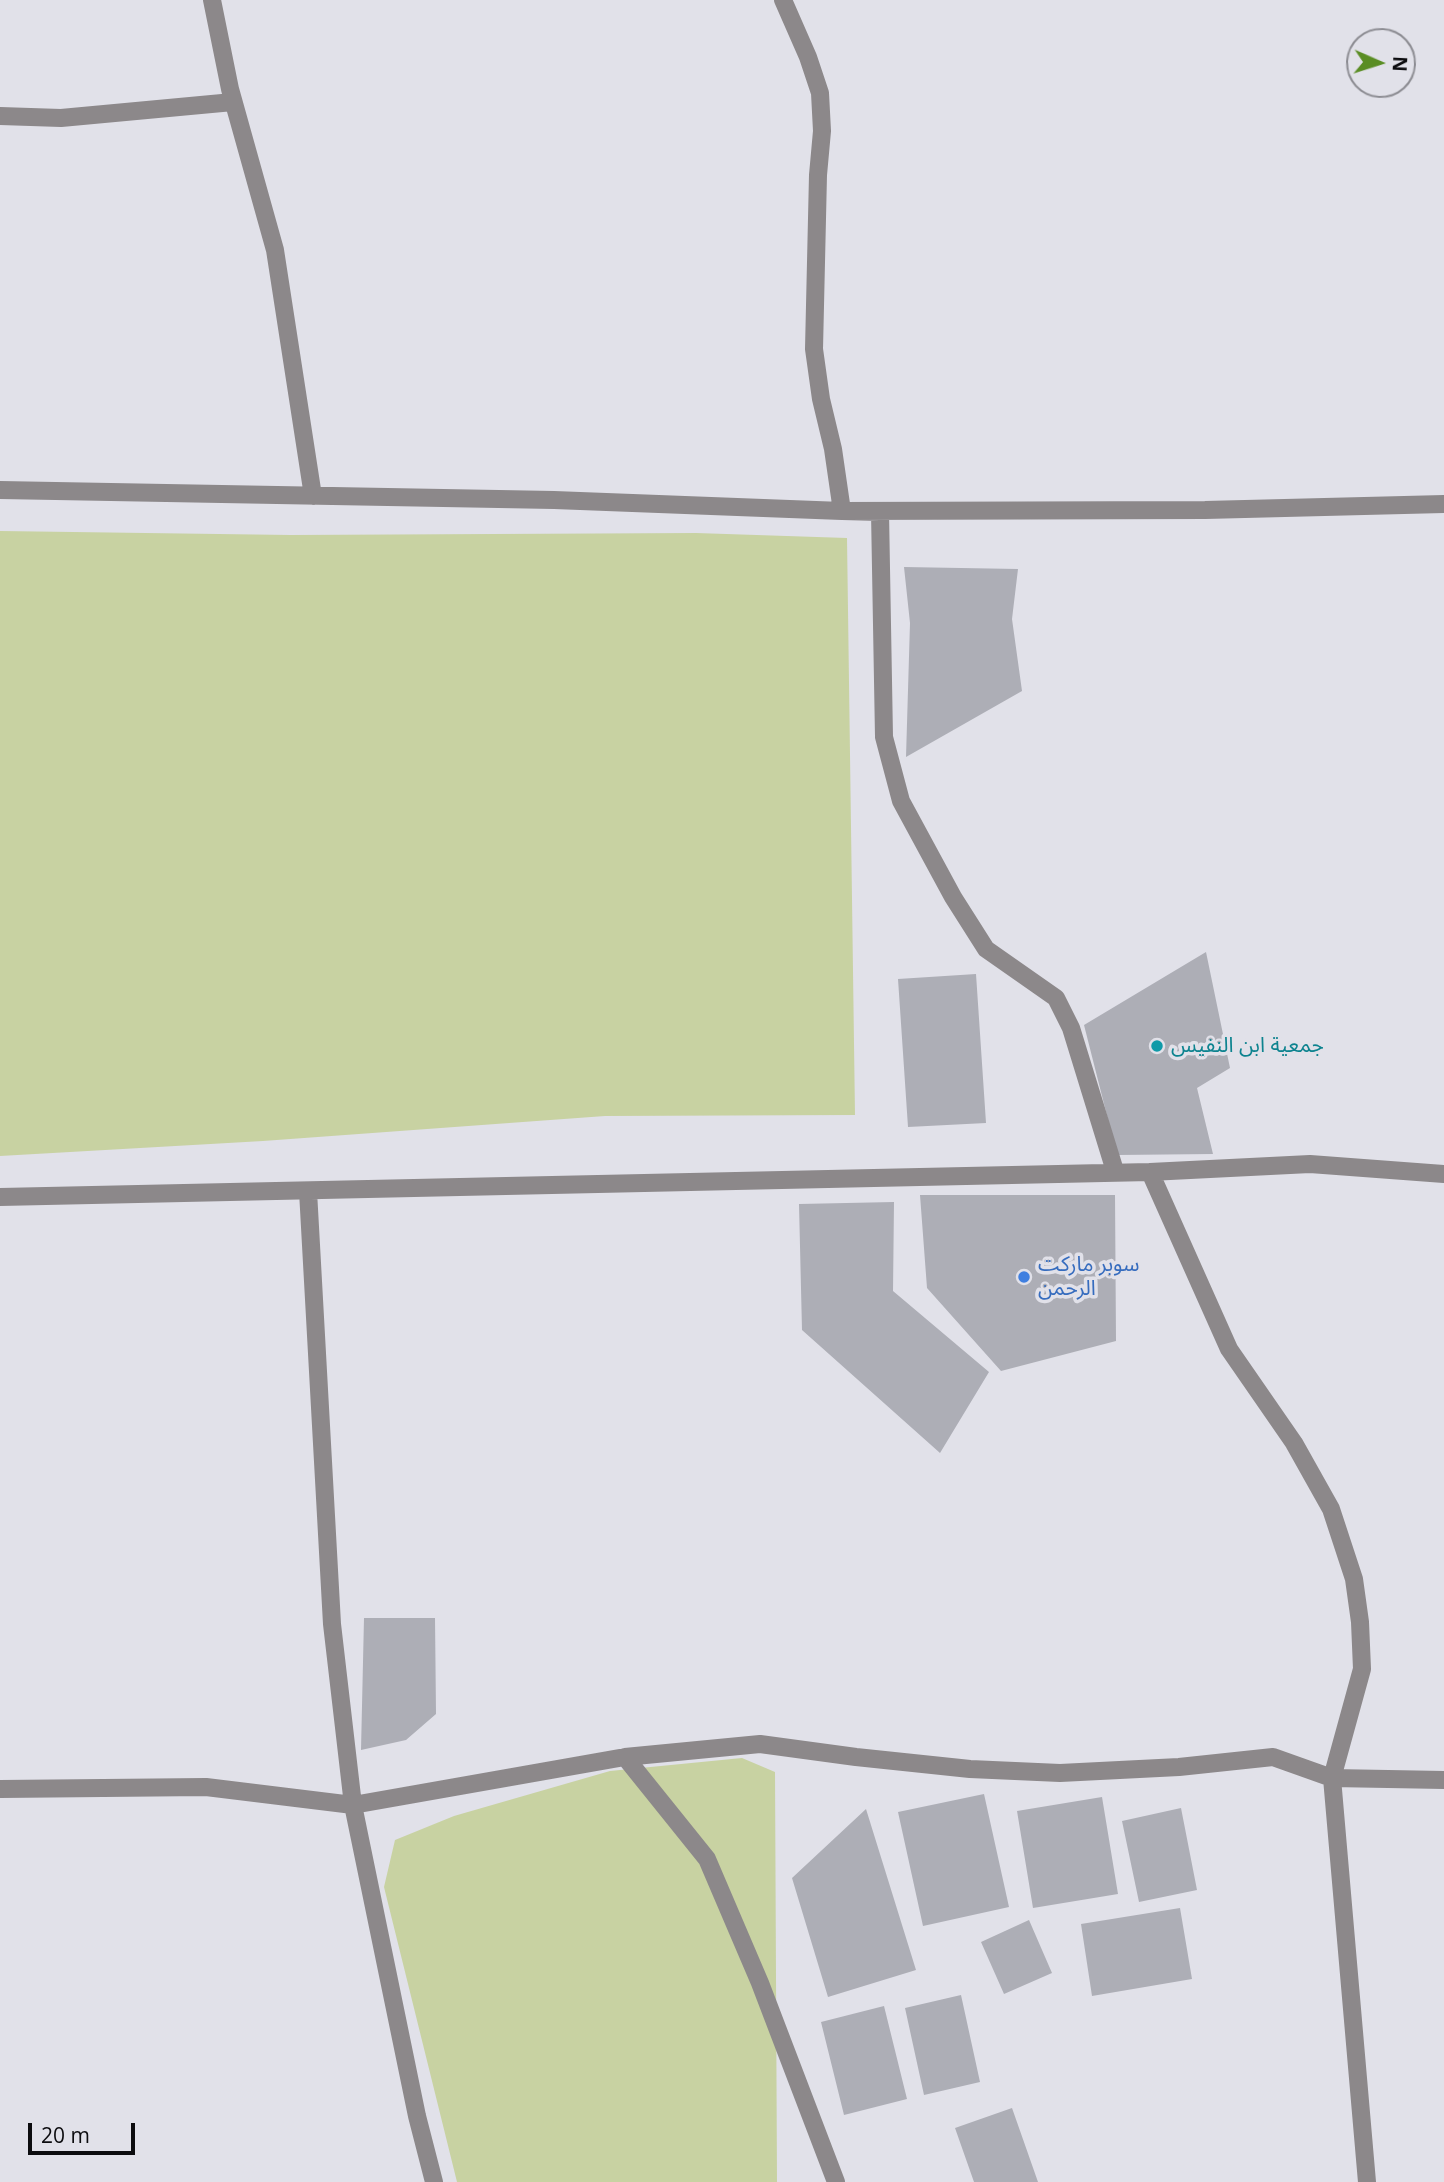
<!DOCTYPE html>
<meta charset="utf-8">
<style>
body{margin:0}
#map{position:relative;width:1444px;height:2182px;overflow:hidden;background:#e1e1e9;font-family:"Open Sans",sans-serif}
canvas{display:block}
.north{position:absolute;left:1346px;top:28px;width:70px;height:70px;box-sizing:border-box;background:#e1e1e9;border:2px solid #8c8c92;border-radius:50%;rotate:93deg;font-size:19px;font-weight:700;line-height:28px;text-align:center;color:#0c0c0f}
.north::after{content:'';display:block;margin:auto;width:24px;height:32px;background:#5a8d24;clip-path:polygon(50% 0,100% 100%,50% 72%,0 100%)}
.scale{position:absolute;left:28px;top:2123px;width:107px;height:32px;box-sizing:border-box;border:4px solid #0c0c0f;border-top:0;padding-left:9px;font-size:21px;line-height:24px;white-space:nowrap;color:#0c0c0f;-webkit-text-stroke:5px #e1e1e9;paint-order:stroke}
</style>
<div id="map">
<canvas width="1444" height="2182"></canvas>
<div class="north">N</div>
<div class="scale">20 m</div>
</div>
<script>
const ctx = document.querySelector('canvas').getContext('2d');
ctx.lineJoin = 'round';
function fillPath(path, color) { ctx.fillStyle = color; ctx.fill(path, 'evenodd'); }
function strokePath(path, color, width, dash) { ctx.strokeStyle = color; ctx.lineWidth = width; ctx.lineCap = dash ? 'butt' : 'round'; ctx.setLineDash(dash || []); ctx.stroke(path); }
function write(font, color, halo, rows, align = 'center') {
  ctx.font = font + ' "Open Sans","Noto Sans Arabic",sans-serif'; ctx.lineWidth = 7; ctx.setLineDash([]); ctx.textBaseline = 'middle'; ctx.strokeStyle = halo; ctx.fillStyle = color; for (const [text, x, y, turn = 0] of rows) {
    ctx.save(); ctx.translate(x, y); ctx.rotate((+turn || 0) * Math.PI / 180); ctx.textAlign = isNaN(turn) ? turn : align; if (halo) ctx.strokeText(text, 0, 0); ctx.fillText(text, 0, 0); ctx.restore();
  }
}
fillPath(new Path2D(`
 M 0,531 L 291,535 L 696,533 L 847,538 L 855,1115 L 605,1116 L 263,1141 L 0,1156 Z
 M 742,1758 L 775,1772 L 777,2182 L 457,2182 L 384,1887 L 395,1840 L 454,1816 L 610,1771 Z`), '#c8d2a2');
fillPath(new Path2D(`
 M 904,567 L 1018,569 L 1012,619 L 1022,691 L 906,757 L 910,623 Z
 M 1206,952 L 1230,1068 L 1197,1088 L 1213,1154 L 1117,1155 L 1084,1025 Z
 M 976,974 L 986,1123 L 908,1127 L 898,979 Z
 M 920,1195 L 1115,1195 L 1116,1341 L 1001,1371 L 927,1288 Z
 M 894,1202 L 893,1291 L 989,1372 L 940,1453 L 802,1330 L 799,1204 Z
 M 364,1618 L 435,1618 L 436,1714 L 406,1740 L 361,1750 Z
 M 984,1794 L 1009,1907 L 923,1926 L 898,1812 Z
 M 1102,1797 L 1118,1894 L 1033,1908 L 1017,1811 Z
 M 1181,1808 L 1197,1890 L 1139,1902 L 1122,1821 Z
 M 866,1809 L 916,1970 L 828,1997 L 792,1878 Z
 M 1180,1908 L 1192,1979 L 1092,1996 L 1081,1924 Z
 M 1029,1920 L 1052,1973 L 1004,1994 L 981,1942 Z
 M 961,1995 L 980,2082 L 924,2095 L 905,2008 Z
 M 884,2006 L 907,2099 L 844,2115 L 821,2022 Z
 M 1012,2108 L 1038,2182 L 974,2182 L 955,2128 Z`), '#adaeb6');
strokePath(new Path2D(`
 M 212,0 L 230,89 L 275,250 L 313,496
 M 783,0 L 808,57 L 820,93 L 822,131 L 818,175 L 814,349 L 821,399 L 833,449 L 842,511 L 880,512 L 884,737 L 901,801 L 953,897 L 986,949 L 1056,998 L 1071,1028 L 1115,1171
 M 0,116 L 61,118 L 233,102
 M 0,490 L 554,500 L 842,511 L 1205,510 L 1444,504
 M 1150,1172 L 1310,1164 L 1444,1174
 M 0,1197 L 1150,1172 L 1229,1349 L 1294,1443 L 1331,1509 L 1354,1579 L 1360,1622 L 1362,1669 L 1332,1778 L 1444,1780
 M 625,1757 L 707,1859 L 760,1983 L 836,2182
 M 0,1789 L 206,1787 L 353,1805 L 332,1624 L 308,1191
 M 434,2182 L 417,2116 L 353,1805 L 625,1757 L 760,1744 L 856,1757 L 970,1769 L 1060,1773 L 1179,1767 L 1273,1757 L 1332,1778 L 1367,2182`), '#8c888a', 18);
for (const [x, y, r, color] of [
 [1157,1046,7,"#0f9aa8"],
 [1024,1277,7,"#3f7fe0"]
]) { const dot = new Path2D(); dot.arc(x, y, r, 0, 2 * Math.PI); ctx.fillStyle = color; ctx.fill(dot); strokePath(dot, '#e1e1e9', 2.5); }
write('21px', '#0d838f', '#e1e1e9', [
 ["جمعية ابن النفيس",1171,1046]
], 'left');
write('21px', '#366cbe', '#e1e1e9', [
 ["سوبر ماركت",1038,1265],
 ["الرحمن",1038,1289]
], 'left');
</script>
